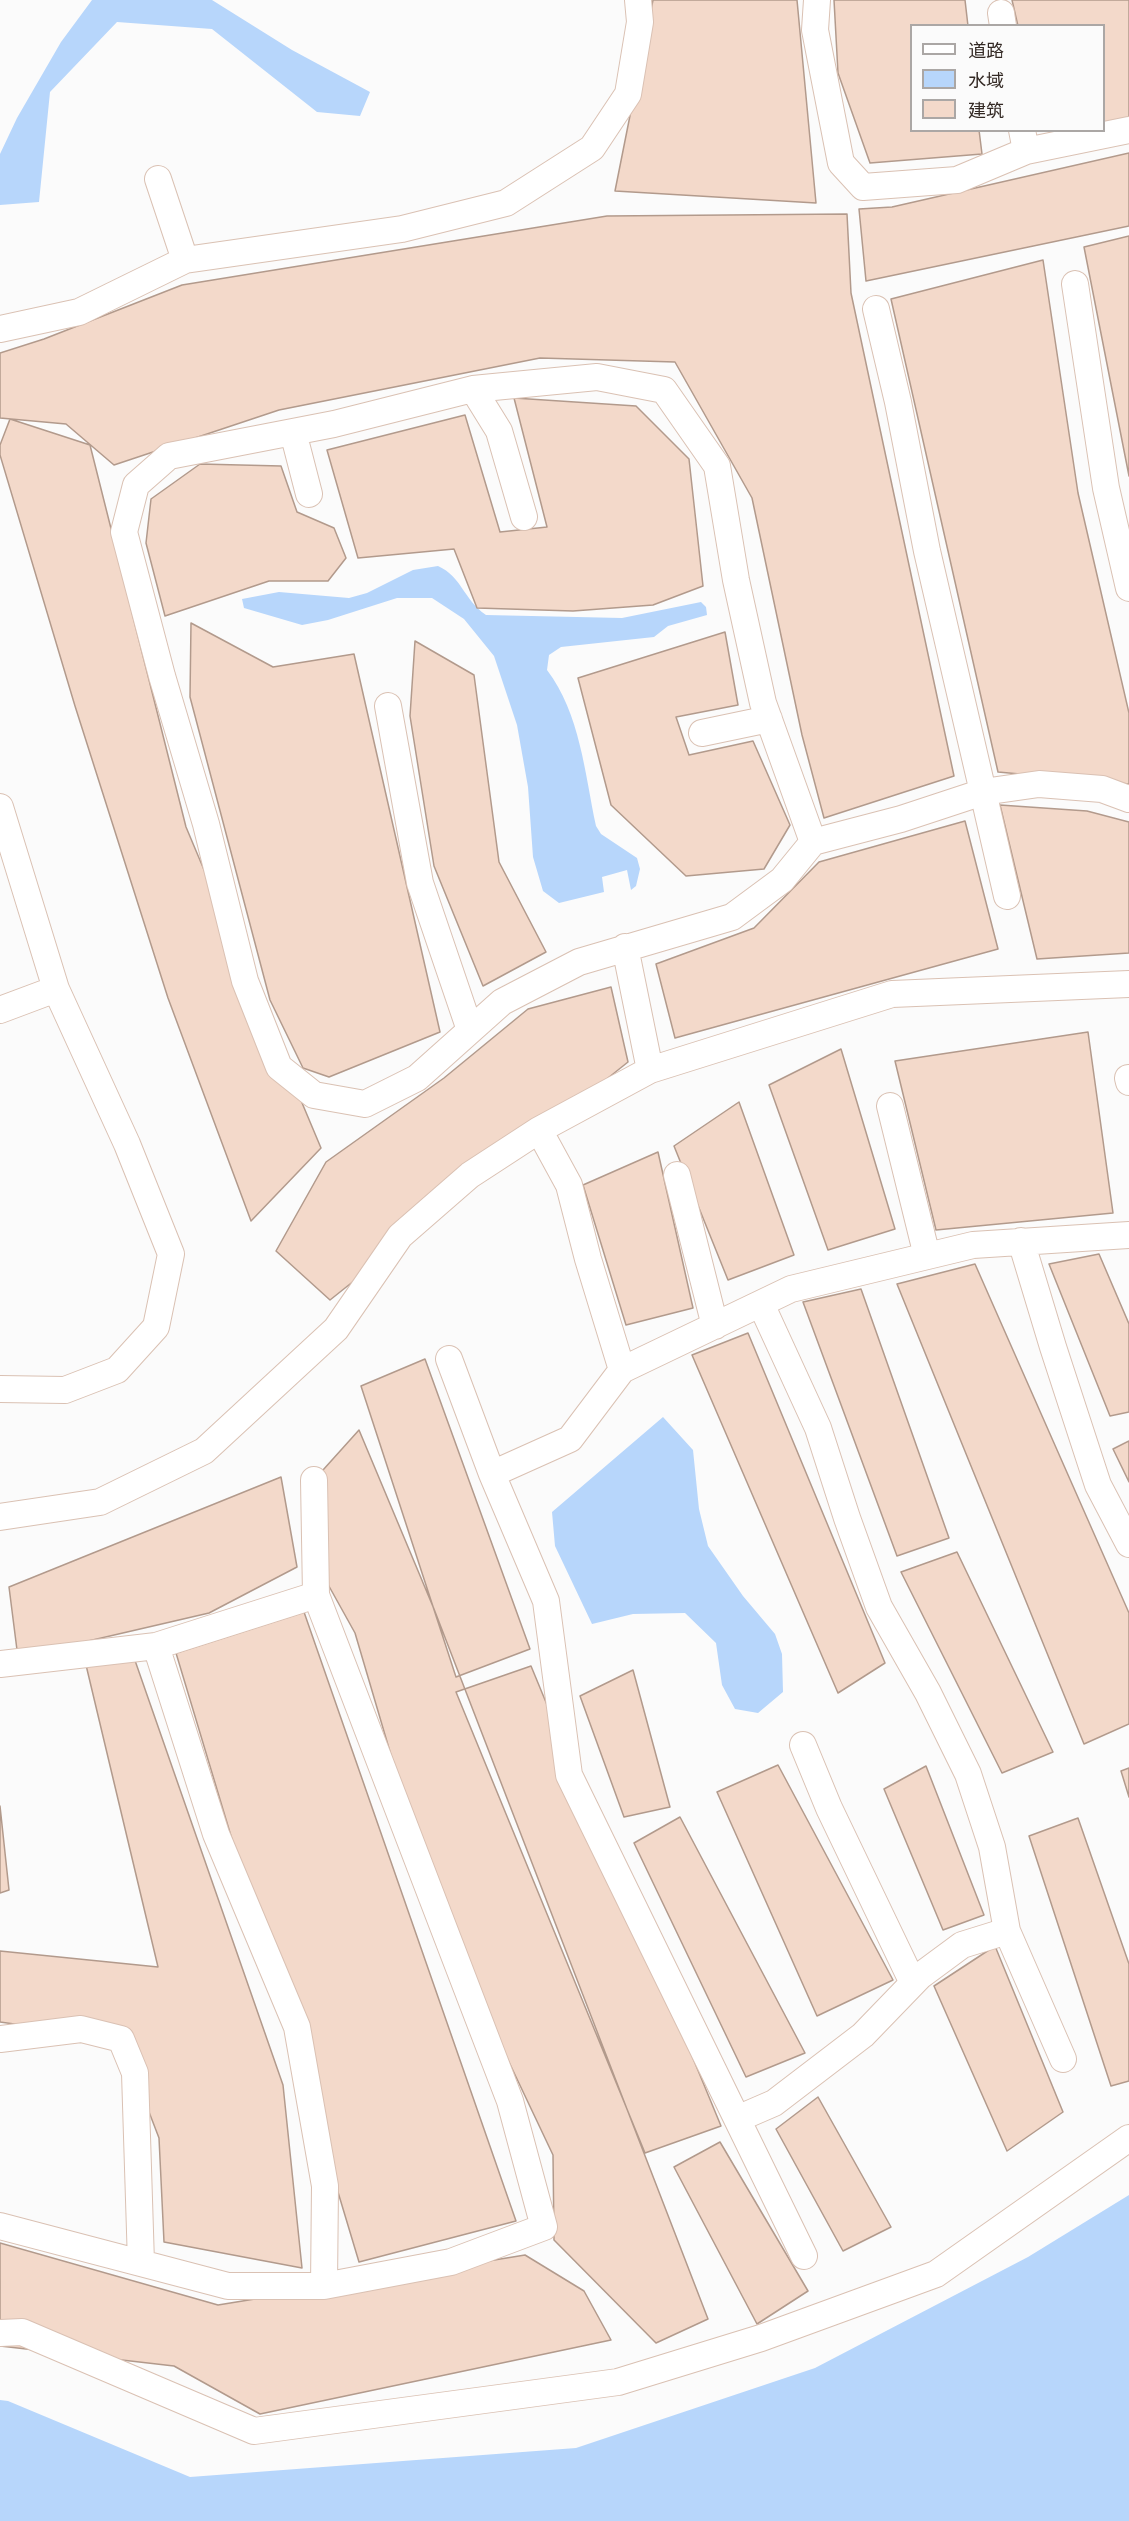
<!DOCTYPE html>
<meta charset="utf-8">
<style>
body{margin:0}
#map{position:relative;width:1129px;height:2521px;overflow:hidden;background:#fbfbfb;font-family:Rubik,"Noto Sans SC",sans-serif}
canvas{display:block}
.legend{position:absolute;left:910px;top:24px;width:195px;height:108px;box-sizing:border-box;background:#fbfbfb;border:2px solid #aba7a5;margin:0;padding:8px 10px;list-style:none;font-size:18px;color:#332924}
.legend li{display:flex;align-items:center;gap:12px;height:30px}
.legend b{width:30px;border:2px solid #aba7a5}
</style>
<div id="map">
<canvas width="1129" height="2521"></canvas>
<ul class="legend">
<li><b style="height:8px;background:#fff"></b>道路</li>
<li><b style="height:16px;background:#b7d6fb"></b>水域</li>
<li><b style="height:16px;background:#f3d9ca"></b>建筑</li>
</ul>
</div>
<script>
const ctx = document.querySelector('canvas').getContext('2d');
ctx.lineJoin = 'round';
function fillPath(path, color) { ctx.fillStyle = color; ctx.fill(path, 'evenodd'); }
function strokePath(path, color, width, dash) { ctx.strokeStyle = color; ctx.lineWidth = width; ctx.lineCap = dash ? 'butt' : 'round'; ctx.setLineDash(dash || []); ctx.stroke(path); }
fillPath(new Path2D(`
 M 92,0 L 212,0 L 292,50 L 370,92 L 360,116 L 317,112 L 212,29 L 117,22 L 50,92 L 39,202 L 0,205 L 0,154 L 17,118 L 61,42 Z
 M 438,566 C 462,577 463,599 486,615 L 622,618 L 701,602 L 706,607 L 707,615 L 668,626 L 654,637 L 561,647 L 549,655 L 547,670 C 580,713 585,774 596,826 L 601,834 L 637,858 L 640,869 L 636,886 L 631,890 L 627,870 L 602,877 L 604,892 L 559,903 L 543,891 L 533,857 L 528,787 L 517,725 L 494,656 L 464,619 L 432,598 L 397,598 L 328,620 L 302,625 L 244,608 L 242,599 L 279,592 L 349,598 L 367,593 L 413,570 Z
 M 663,1417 L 693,1450 L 699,1509 L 708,1546 L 743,1596 L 775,1634 L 782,1654 L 783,1692 L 758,1713 L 735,1709 L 722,1685 L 716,1643 L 685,1613 L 633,1614 L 592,1624 L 555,1546 L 552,1512 Z
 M 1129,2195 L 1129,2521 L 0,2521 L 0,2400 L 8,2401 L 190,2477 L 576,2448 L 815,2368 L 1028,2257 Z`), '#b7d6fb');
const building = new Path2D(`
 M 653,0 L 797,0 L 816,203 L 615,191 Z
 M 834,0 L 965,0 L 968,26 L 912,26 L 912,130 L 979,130 L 982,154 L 870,163 L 838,73 Z
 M 1012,0 L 1129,0 L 1129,118 L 1104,123 L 1104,26 L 1018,26 Z
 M 1129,153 L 1129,226 L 866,281 L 859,209 L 892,207 Z
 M 847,214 L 851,293 L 954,776 L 824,818 L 802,735 L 752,498 L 675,362 L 540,358 L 279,410 L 114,465 L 66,424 L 0,418 L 0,353 L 44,339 L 182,285 L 607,216 Z
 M 1129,236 L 1129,476 L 1084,247 Z
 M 1043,260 L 1078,493 L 1129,713 L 1129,784 L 998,772 L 891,299 Z
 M 514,398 L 636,406 L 689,459 L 703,586 L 653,605 L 573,611 L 477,608 L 454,549 L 358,558 L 327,450 L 465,415 L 500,532 L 547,527 Z
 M 10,419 L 90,445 L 186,827 L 321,1148 L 251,1221 L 168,998 L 75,706 L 0,455 L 0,445 Z
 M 200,464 L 281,466 L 297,512 L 334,528 L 346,558 L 328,581 L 269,581 L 165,616 L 146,543 L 151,499 Z
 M 191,623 L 273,667 L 354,654 L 440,1032 L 329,1077 L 303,1068 L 270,1000 L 190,697 Z
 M 725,632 L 738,705 L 676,717 L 689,755 L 753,741 L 790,825 L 764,869 L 686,876 L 611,805 L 578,678 Z
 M 415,641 L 474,675 L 499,862 L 546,952 L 483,986 L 434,866 L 410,716 Z
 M 1000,805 L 1087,811 L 1129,822 L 1129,953 L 1037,959 Z
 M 965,821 L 998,949 L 675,1038 L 656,964 L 754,928 L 819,862 Z
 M 611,987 L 628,1062 L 330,1300 L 276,1251 L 326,1162 L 444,1078 L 528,1009 Z
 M 1088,1032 L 1113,1213 L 936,1230 L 895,1061 Z
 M 841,1049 L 895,1229 L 828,1250 L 769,1085 Z
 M 739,1102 L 794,1255 L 728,1280 L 674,1146 Z
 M 658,1152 L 693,1308 L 626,1325 L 583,1185 Z
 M 1099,1254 L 1129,1324 L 1129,1412 L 1110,1416 L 1049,1264 Z
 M 975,1264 L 1129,1613 L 1129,1724 L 1084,1744 L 897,1284 Z
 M 861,1289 L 949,1538 L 897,1556 L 803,1302 Z
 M 748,1333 L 885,1663 L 838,1693 L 692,1355 Z
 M 425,1359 L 530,1649 L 456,1677 L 361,1386 Z
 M 359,1430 L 434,1609 L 708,2319 L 656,2343 L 554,2240 L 553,2155 L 436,1908 L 355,1633 L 315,1561 L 314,1480 Z
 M 1129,1441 L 1129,1482 L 1113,1449 Z
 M 281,1477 L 297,1567 L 209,1613 L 84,1642 L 17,1650 L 9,1587 Z
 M 957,1552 L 1053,1752 L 1002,1773 L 901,1572 Z
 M 304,1612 L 516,2221 L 359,2262 L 176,1653 Z
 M 131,1649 L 283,2085 L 302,2268 L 164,2242 L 159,2138 L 121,2039 L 0,2022 L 0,1951 L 158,1967 L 86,1665 Z
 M 531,1666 L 721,2126 L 645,2153 L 456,1692 Z
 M 633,1670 L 670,1807 L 624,1817 L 580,1696 Z
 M 778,1765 L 893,1980 L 817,2016 L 717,1792 Z
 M 926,1766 L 984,1915 L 943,1930 L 884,1789 Z
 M 1129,1768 L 1129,1797 L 1121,1771 Z
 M 0,1806 L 9,1890 L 0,1893 Z
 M 680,1817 L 805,2053 L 746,2077 L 634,1843 Z
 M 1078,1818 L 1129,1964 L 1129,2081 L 1111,2086 L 1029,1836 Z
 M 995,1946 L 1063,2112 L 1007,2151 L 934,1986 Z
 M 818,2097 L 891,2227 L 843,2251 L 776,2129 Z
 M 720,2142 L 808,2291 L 757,2324 L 674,2167 Z
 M 0,2243 L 218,2305 L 525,2255 L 584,2291 L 611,2340 L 260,2414 L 174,2366 L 0,2346 Z`);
fillPath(building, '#f3d9ca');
strokePath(building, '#b29a8c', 1.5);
const minor = new Path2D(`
 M 817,0 L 815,30 L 841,163 L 863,187 L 957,180 L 1026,151 L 1129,130
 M 1001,13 L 1003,26
 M 1022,130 L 1026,151
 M 158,179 L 185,260
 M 1075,284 L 1106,488 L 1129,588
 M 876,309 L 898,402 L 927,551 L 983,792 L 1039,784 L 1102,789 L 1129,799
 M 0,329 L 79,312 L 185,260 L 402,229 L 506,203 L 592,148 L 628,94 L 640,22 L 638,0
 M 473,389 L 499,431 L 524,517
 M 293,432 L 309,494
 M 388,706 L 420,883 L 470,1030
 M 702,733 L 769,719
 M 0,807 L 56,989
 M 813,842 L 782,880 L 732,917 L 579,962 L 502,1002 L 417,1078 L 365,1104 L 314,1095 L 279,1067 L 245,981 L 206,824 L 162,676 L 124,532 L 136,485 L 169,456 L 334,424 L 473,389 L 597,377 L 664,390 L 717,466 L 736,580 L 763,703 L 813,842 L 901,819 L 983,792 L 1007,896
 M 625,947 L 650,1070
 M 0,1010 L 56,989 L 127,1144 L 171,1254 L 156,1327 L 117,1370 L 65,1390 L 0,1389
 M 1128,1078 L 1129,1082
 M 890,1106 L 927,1256
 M 539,1130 L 569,1185 L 588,1259 L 622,1370
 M 677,1175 L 715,1326
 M 1021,1241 L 1053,1347 L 1098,1485 L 1129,1544
 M 761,1304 L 818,1428 L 847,1518 L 879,1607 L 928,1693 L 968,1774 L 992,1847 L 1007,1931 L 1063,2059
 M 449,1359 L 492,1474 L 546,1601 L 569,1775 L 804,2256
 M 492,1474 L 570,1439 L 622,1370 L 791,1289 L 973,1245 L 1129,1235
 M 0,1517 L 100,1502 L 204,1451 L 336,1329 L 400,1236 L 470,1175 L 539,1130 L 650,1070 L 892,994 L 1129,984
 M 156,1646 L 216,1834 L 297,2027 L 325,2186 L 324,2286
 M 0,1664 L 156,1646 L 316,1595
 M 803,1745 L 829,1808 L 913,1983
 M 0,2039 L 81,2029 L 121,2039 L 135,2073 L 141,2263
 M 737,2119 L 774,2103 L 863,2035 L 920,1976 L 962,1945 L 1007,1931
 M 0,2226 L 228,2286 L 324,2286 L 451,2262 L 544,2227 L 510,2101 L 316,1595 L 314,1480
 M 0,2333 L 22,2332 L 254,2431 L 618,2382 L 761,2338 L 936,2274 L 1129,2138`);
strokePath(minor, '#dac1b3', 28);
strokePath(minor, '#fff', 26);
</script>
